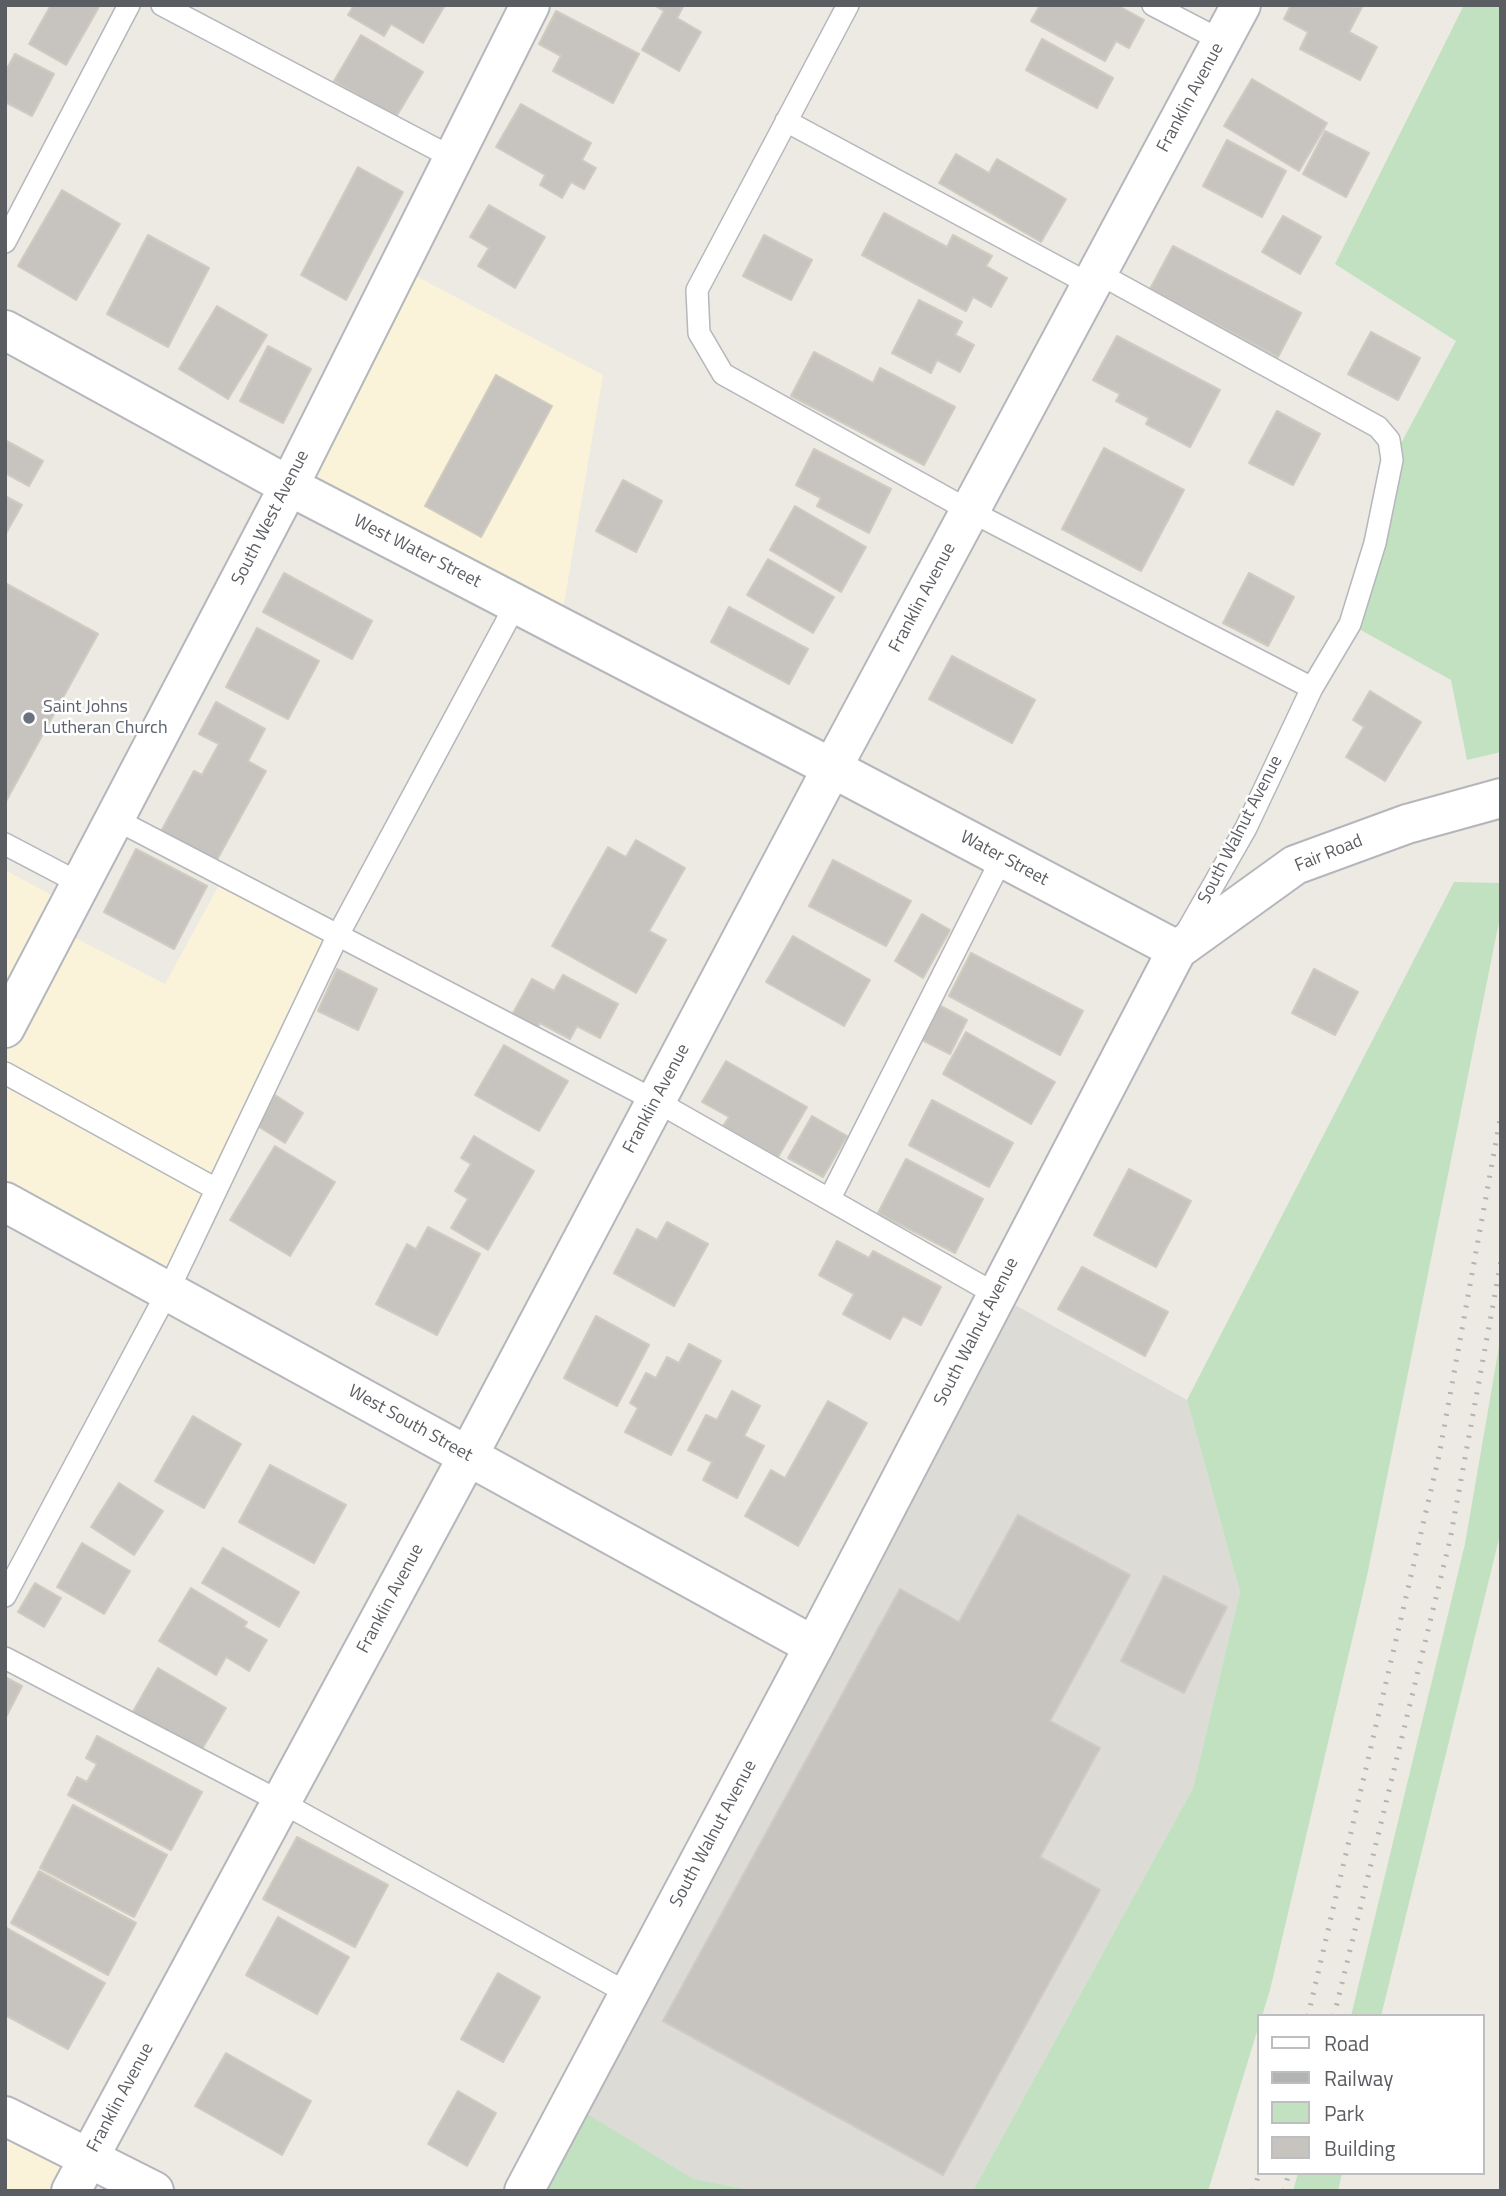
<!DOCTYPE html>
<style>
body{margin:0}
#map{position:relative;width:1506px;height:2196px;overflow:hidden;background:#eceae2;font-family:"Titillium Web",sans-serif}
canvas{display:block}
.frame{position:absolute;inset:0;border:7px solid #5a5d61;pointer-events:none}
.legend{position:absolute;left:1257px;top:2014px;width:228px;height:161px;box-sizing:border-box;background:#fff;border:2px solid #bdbec0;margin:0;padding:9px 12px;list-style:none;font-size:21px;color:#5a5d61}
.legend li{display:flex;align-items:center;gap:14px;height:35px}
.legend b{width:35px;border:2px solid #bdbec0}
</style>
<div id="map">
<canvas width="1506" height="2196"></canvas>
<div class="frame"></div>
<ul class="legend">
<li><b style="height:9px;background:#fff"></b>Road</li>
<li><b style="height:9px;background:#b2b3b3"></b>Railway</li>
<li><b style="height:19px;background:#c1e1c1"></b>Park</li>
<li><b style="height:19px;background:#c7c4bf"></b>Building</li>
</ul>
</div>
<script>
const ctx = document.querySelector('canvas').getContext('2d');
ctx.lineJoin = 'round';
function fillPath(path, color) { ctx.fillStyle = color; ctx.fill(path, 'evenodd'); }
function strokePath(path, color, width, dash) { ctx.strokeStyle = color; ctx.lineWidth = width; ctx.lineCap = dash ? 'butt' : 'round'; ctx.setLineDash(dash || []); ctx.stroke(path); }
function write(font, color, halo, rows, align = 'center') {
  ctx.font = font + ' "Titillium Web",sans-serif'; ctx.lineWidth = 5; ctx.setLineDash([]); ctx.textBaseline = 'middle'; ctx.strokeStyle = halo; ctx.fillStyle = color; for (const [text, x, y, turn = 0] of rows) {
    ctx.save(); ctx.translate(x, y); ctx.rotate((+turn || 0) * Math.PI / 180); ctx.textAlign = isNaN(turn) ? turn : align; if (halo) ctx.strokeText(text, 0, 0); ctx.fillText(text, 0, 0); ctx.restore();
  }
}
fillPath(new Path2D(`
 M 399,267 L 603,375 L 560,627 L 289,486 Z
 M 5,870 L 70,905 L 58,929 L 165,984 L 224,876 L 338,935 L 168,1291 L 5,1202 Z
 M 5,2116 L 88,2159 L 71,2191 L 5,2191 Z`), '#faf3d9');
fillPath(new Path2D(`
 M 997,1295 L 1187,1400 L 1240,1592 L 1193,1788 L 973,2191 L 754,2191 L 693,2180 L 571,2104 Z`), '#dddbd6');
fillPath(new Path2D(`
 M 1464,5 L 1501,5 L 1501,752 L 1467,760 L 1451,680 L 1350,624 L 1392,460 L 1456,341 L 1335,264 Z
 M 1454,882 L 1501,883 L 1501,912 L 1367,1576 L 1270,1990 L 1262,2016 L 1259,2016 L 1259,2025 L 1208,2191 L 973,2191 L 1193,1788 L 1240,1592 L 1187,1400 Z
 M 1501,1335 L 1501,1531 L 1381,2016 L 1351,2016 L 1465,1544 Z
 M 571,2104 L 693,2179 L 754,2191 L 524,2191 Z
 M 1298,2173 L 1342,2173 L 1338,2191 L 1293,2191 Z`), '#c1e1c1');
const building = new Path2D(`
 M 51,5 L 100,5 L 66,65 L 29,44 Z
 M 354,5 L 445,5 L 423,43 L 391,24 L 384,36 L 348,15 Z
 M 654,5 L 684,5 L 677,18 L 701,32 L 679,71 L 642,50 L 664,11 Z
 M 1040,5 L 1117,5 L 1144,20 L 1129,48 L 1116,41 L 1105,61 L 1031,21 Z
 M 1291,5 L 1362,7 L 1349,32 L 1377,47 L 1360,80 L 1300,49 L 1308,32 L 1284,19 Z
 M 556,11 L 639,54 L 613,103 L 553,71 L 561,56 L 539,44 Z
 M 361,35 L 423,72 L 396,117 L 334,81 Z
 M 1042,39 L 1113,78 L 1097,108 L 1026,70 Z
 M 15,54 L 54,74 L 32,116 L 5,102 L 5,72 Z
 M 1252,79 L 1327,123 L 1299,171 L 1224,126 Z
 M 521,104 L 591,143 L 582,160 L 596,168 L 584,189 L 571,182 L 562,198 L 540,185 L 545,175 L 496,147 Z
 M 1325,131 L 1369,153 L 1346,197 L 1303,174 Z
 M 1227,140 L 1286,171 L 1262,217 L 1203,186 Z
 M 956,154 L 989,173 L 997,159 L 1066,199 L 1041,242 L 939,183 Z
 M 358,167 L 403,192 L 346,300 L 301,275 Z
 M 62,190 L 120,224 L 76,300 L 18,266 Z
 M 489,205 L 545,237 L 515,288 L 478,266 L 489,248 L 470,237 Z
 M 884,213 L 947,247 L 953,235 L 992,256 L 986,266 L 1007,278 L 991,307 L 973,297 L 966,311 L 862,255 Z
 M 1283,216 L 1321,237 L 1300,274 L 1262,252 Z
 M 148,235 L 209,268 L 168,347 L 107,314 Z
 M 764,235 L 812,260 L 791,300 L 743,276 Z
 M 1173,246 L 1301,313 L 1278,357 L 1150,289 Z
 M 919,300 L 962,322 L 955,335 L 974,345 L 960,372 L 937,360 L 931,373 L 892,353 Z
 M 217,306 L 267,335 L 228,399 L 179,369 Z
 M 1371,332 L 1420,358 L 1398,400 L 1348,374 Z
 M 1117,336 L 1220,390 L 1190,447 L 1146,424 L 1149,418 L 1116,401 L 1120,394 L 1093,380 Z
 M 268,346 L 311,369 L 283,423 L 240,401 Z
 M 814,352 L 873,383 L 880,368 L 955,407 L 924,465 L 791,396 Z
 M 496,375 L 552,406 L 481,537 L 425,506 Z
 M 1277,411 L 1320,434 L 1293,485 L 1249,463 Z
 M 5,440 L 43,461 L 29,486 L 5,473 Z
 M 1104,448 L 1184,490 L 1141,571 L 1062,529 Z
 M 814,449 L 891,489 L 869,533 L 817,506 L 821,498 L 796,485 Z
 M 623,480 L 662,501 L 636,552 L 596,531 Z
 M 5,496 L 22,505 L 5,535 Z
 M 795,506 L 866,547 L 841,592 L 770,550 Z
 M 768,559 L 834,597 L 813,633 L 747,595 Z
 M 284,573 L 372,621 L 352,659 L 263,612 Z
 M 1249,573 L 1294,597 L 1268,646 L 1223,623 Z
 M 5,583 L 98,634 L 5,803 Z
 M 729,607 L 808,649 L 789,684 L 711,642 Z
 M 257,628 L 319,661 L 288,719 L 226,687 Z
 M 952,656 L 1035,700 L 1012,743 L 929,699 Z
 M 1370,691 L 1421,722 L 1385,781 L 1346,757 L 1364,727 L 1353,720 Z
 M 216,702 L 265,729 L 248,761 L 266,771 L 214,865 L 159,835 L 194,771 L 202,775 L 219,744 L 199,734 Z
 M 636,840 L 685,868 L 649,931 L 666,940 L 636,993 L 552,946 L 608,847 L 626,857 Z
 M 136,849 L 207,886 L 174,949 L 104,912 Z
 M 833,860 L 911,901 L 886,946 L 809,906 Z
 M 922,914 L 950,930 L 923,978 L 895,961 Z
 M 793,936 L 870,980 L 844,1026 L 766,982 Z
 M 971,953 L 1083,1011 L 1060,1055 L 949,996 Z
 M 337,969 L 377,989 L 358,1030 L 318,1011 Z
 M 1314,969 L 1358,992 L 1335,1035 L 1292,1013 Z
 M 563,975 L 618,1004 L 600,1038 L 577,1026 L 570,1039 L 540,1023 L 533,1036 L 508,1022 L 532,979 L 554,991 Z
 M 935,1003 L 967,1020 L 950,1054 L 918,1038 Z
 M 966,1032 L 1055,1082 L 1031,1124 L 943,1074 Z
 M 504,1045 L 568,1081 L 539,1131 L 475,1095 Z
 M 726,1061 L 807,1107 L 778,1157 L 723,1126 L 729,1117 L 702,1102 Z
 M 275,1095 L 303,1113 L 285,1143 L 256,1125 Z
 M 932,1100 L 1013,1143 L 989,1187 L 909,1145 Z
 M 812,1116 L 847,1136 L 823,1177 L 788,1158 Z
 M 474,1136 L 534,1171 L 488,1250 L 451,1228 L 468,1199 L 455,1191 L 471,1164 L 461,1158 Z
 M 275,1146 L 335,1182 L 290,1256 L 230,1220 Z
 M 906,1159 L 983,1199 L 955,1253 L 878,1213 Z
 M 1129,1169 L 1191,1201 L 1156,1267 L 1094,1235 Z
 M 667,1222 L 708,1244 L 674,1306 L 614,1273 L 637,1229 L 657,1240 Z
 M 428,1227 L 480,1254 L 437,1335 L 376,1304 L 407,1244 L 416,1249 Z
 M 837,1241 L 869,1258 L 873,1251 L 941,1287 L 921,1325 L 903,1316 L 890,1339 L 843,1314 L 854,1294 L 819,1275 Z
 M 1082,1267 L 1168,1312 L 1145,1356 L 1058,1309 Z
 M 596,1316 L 649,1345 L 617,1406 L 564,1378 Z
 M 689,1344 L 721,1361 L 671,1455 L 625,1432 L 638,1408 L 630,1403 L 646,1373 L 656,1378 L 667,1357 L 679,1363 Z
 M 732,1391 L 760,1406 L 744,1436 L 764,1446 L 737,1498 L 703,1480 L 712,1462 L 688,1450 L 706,1415 L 717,1420 Z
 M 828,1401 L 867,1423 L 798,1546 L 745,1516 L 771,1470 L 785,1478 Z
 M 193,1416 L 241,1444 L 204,1508 L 155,1481 Z
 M 270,1465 L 346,1505 L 314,1563 L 239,1522 Z
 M 119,1483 L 163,1511 L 134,1555 L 91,1527 Z
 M 1018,1515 L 1130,1575 L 1050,1721 L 1100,1748 L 1040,1857 L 1100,1890 L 943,2175 L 663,2021 L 900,1589 L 959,1622 Z
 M 82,1543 L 130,1571 L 104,1614 L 57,1587 Z
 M 223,1548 L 299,1592 L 279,1627 L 202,1583 Z
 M 1164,1576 L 1227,1607 L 1184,1693 L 1121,1661 Z
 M 35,1583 L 61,1598 L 44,1627 L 18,1612 Z
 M 191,1588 L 247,1622 L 244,1627 L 267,1640 L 249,1671 L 226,1657 L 216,1675 L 159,1641 Z
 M 158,1668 L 226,1708 L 198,1756 L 130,1717 Z
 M 5,1677 L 22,1686 L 5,1719 Z
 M 97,1736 L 202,1792 L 171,1850 L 68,1795 L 77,1777 L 87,1782 L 97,1764 L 86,1758 Z
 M 73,1805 L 167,1855 L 134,1917 L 40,1868 Z
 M 297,1837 L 388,1885 L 355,1947 L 263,1899 Z
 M 39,1871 L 136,1923 L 108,1975 L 11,1923 Z
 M 278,1917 L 349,1957 L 317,2014 L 246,1975 Z
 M 5,1927 L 105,1983 L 68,2049 L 5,2015 Z
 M 498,1973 L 540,1997 L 503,2062 L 461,2039 Z
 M 226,2053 L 311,2101 L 282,2155 L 195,2106 Z
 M 458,2091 L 496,2113 L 467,2166 L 428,2144 Z`);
fillPath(building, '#c7c4bf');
strokePath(building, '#d0cbc1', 2);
const service = new Path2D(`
 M 162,5 L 453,158
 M 848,5 L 697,290 L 699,333 L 723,374 L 970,511 L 1312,688
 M 1153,5 L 1222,41
 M 786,121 L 1091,285
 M 5,242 L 129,5
 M 1098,273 L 1378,427 L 1389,440 L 1392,460 L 1375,543 L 1350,624 L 1312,688 L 1246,828 L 1186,933
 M 115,819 L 656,1101 L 997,1295
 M 5,844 L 81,884
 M 5,1073 L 216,1189
 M 830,1198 L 1002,858
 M 5,1596 L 168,1291 L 338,935 L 516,604
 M 5,1658 L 281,1802 L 629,1994`);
const minor = new Path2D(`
 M 5,330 L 289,486 L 832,768 L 1177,950
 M 5,1028 L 289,486 L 530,5
 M 5,1202 L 814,1646
 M 71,2191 L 468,1456 L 832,768 L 1241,5`);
const secondary = new Path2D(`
 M 5,2116 L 154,2191
 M 524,2191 L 814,1646 L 1177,950 L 1295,865 L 1407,824 L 1501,798`);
strokePath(service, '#b4b7bb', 24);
strokePath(minor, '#b4b7bb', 42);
strokePath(secondary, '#b4b6bb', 42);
strokePath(service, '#fff', 21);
strokePath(minor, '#fff', 38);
strokePath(secondary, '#fff', 38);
strokePath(new Path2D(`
 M 1308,2016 L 1439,1456 L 1501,1114
 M 1334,2016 L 1450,1540 L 1501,1261
 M 1254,2191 L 1259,2173
 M 1284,2191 L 1289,2173`), '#b2b3b3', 5, [2, 9]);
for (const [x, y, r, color] of [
 [29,718,7,"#6b7280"]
]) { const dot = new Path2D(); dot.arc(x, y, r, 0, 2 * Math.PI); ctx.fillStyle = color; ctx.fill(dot); strokePath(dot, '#fff', 2.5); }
write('18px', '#5a5d61', '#fff', [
 ["Franklin Avenue",1191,98,-62],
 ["South West Avenue",271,518,-63],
 ["West Water Street",417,552,27],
 ["Franklin Avenue",923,598,-62],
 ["South Walnut Avenue",1241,830,-63],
 ["Fair Road",1329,854,-22],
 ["Water Street",1004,859,28],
 ["Franklin Avenue",657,1099,-62],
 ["South Walnut Avenue",977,1332,-63],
 ["West South Street",410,1424,29],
 ["Franklin Avenue",391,1599,-62],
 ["South Walnut Avenue",714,1834,-62],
 ["Franklin Avenue",121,2098,-62]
]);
write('18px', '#5b616d', '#fff', [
 ["Saint Johns",43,708],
 ["Lutheran Church",43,729]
], 'left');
</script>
